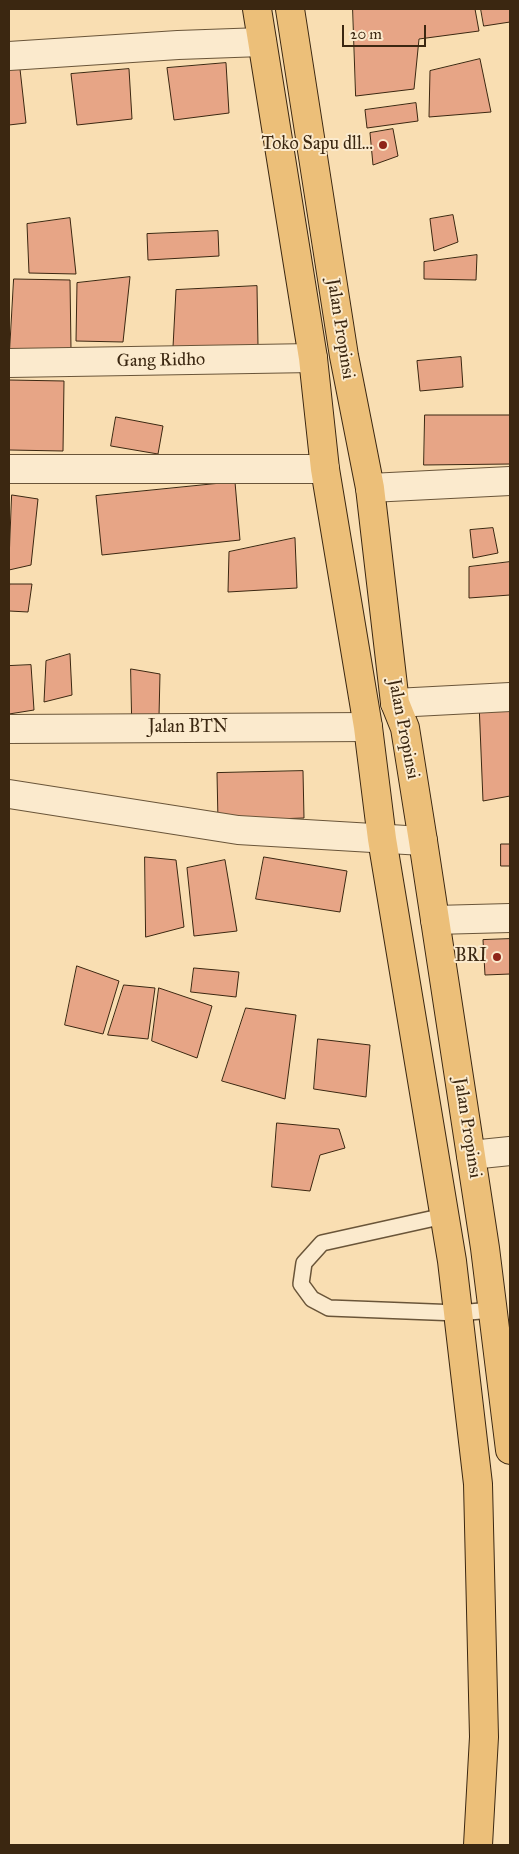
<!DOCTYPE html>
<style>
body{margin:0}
#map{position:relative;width:519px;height:1854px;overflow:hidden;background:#f9deb2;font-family:"IM FELL Great Primer",serif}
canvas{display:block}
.frame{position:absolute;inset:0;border:10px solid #3b2711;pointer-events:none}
.scale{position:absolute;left:342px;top:25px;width:84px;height:22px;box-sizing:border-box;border:2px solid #3b2711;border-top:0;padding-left:6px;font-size:15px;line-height:18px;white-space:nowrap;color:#3b2711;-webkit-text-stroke:4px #fbeacd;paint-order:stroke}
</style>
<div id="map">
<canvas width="519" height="1854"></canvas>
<div class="frame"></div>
<div class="scale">20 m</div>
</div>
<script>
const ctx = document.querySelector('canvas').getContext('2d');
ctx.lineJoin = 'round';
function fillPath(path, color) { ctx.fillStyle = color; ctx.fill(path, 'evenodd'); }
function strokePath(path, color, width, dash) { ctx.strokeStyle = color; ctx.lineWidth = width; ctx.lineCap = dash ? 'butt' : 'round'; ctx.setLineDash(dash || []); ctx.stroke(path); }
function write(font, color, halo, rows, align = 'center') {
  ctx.font = font + ' "IM FELL Great Primer",serif'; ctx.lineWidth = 4; ctx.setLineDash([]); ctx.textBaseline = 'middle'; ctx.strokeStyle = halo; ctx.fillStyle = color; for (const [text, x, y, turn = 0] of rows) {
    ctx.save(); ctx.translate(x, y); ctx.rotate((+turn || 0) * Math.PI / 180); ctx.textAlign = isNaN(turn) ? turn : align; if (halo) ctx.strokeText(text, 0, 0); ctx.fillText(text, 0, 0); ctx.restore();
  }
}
const building = new Path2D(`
 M 353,9 L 475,9 L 479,31 L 419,39 L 414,89 L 356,96 Z
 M 481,9 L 510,9 L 510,22 L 484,26 Z
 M 480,59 L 491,112 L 429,117 L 430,71 Z
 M 226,63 L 229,113 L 174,120 L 167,68 Z
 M 20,69 L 26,123 L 9,125 L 9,70 Z
 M 129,69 L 132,119 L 77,125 L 71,74 Z
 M 416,103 L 418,121 L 367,128 L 365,110 Z
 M 393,129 L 398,156 L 373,165 L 370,133 Z
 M 453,215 L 458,242 L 434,251 L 430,219 Z
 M 70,218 L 76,274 L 29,273 L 27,224 Z
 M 218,231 L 219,256 L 148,260 L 147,234 Z
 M 477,255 L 476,280 L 424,279 L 424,262 Z
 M 130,277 L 123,342 L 76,341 L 77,283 Z
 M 14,279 L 70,280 L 71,349 L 10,350 Z
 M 257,286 L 258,346 L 173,347 L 176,290 Z
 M 461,357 L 463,387 L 420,391 L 417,361 Z
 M 9,380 L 64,381 L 63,451 L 9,450 Z
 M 425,415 L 510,415 L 510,464 L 424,465 Z
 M 116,417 L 163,426 L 158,454 L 111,446 Z
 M 235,482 L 240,540 L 102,555 L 96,496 Z
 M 12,495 L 38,499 L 31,565 L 9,570 Z
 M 493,528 L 498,553 L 473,558 L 470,530 Z
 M 295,538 L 297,588 L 228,592 L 229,552 Z
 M 510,562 L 510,595 L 469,598 L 469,567 Z
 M 10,584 L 32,584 L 28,612 L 9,611 Z
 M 70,654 L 72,695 L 44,702 L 46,661 Z
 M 31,665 L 34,710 L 9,714 L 9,666 Z
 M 131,669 L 160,674 L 159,716 L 132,717 Z
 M 510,701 L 510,796 L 483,801 L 479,702 Z
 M 303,771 L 304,818 L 218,821 L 217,773 Z
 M 501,844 L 510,844 L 510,866 L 501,866 Z
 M 145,857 L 176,860 L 184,927 L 146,937 Z
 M 264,857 L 347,871 L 340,912 L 256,899 Z
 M 225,860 L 237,931 L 194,936 L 187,868 Z
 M 510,939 L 510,974 L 485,975 L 483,940 Z
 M 77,966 L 119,981 L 103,1034 L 65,1025 Z
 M 194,968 L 239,972 L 236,997 L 191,992 Z
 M 124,985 L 155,988 L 148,1039 L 108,1035 Z
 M 159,988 L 212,1006 L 197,1058 L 152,1041 Z
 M 246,1008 L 296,1015 L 285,1099 L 222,1081 Z
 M 318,1039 L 370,1045 L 366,1097 L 314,1089 Z
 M 277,1123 L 339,1129 L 345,1148 L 320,1155 L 310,1191 L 272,1187 Z`);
fillPath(building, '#e7a586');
strokePath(building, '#3b2711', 1);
const lane = new Path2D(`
 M 444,1216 L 322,1243 L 304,1263 L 301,1284 L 312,1299 L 329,1308 L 458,1313 L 492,1310`);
const street = new Path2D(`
 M 9,56 L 178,45 L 262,42
 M 9,363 L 313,358
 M 9,469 L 325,469
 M 370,488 L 510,481
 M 395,703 L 510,697
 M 9,729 L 368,727
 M 9,794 L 238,830 L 423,841
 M 435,920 L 510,918
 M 471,1155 L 510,1151`);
const highway = new Path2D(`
 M 257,9 L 313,358 L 325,469 L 368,727 L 382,839 L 452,1261 L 478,1484 L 484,1737 L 478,1845
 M 290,9 L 344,356 L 370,488 L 395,703 L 405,728 L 423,841 L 485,1248 L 510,1450`);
strokePath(lane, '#6a5539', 18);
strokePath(street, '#6a5539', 30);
strokePath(highway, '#3b2711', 30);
strokePath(lane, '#fbeacd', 15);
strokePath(street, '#fbeacd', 28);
strokePath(highway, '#ecbf79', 28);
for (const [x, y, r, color] of [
 [383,145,5,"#8f2418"],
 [497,957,5,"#8f2418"]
]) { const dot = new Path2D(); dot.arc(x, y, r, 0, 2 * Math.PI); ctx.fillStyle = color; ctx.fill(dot); strokePath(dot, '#fbeacd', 2); }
write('18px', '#3b2711', '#fbeacd', [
 ["Toko Sapu dll...",373,145],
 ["BRI",487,957]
], 'right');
write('18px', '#3b2711', '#fbeacd', [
 ["Jalan Propinsi",340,329,81],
 ["Gang Ridho",161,361,-1],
 ["Jalan BTN",188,728],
 ["Jalan Propinsi",403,729,79],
 ["Jalan Propinsi",467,1128,81]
]);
</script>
